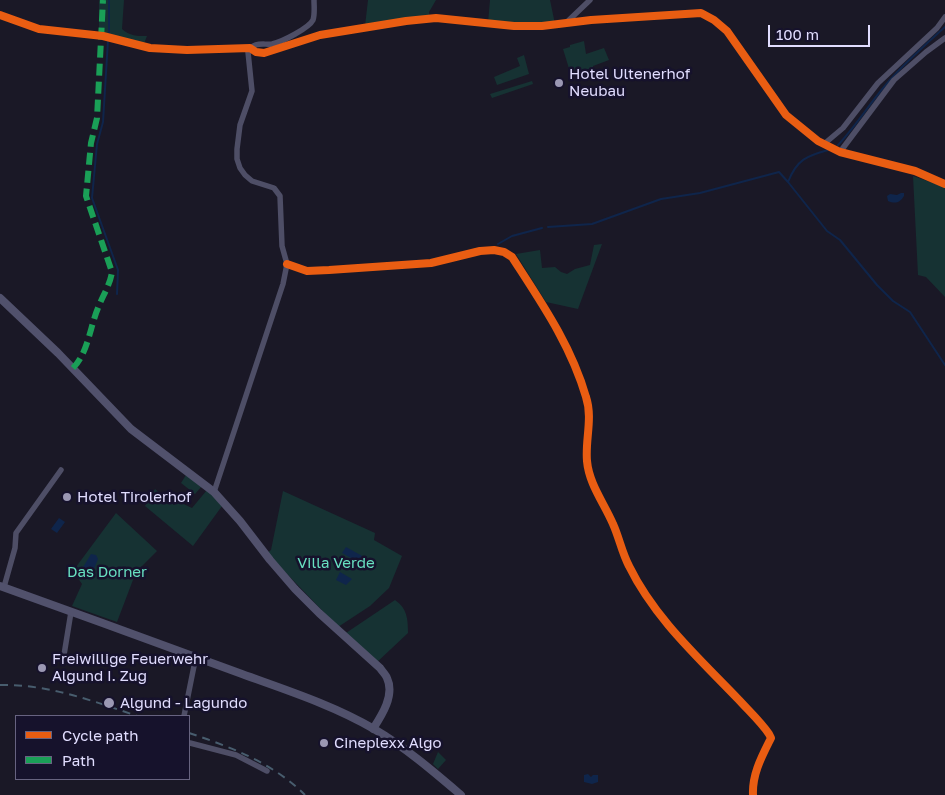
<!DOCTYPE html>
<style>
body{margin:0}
#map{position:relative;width:945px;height:795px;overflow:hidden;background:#1a1826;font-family:"Golos Text",sans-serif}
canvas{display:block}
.legend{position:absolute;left:15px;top:715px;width:175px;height:65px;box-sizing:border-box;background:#16122c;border:1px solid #676380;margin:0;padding:6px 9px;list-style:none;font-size:15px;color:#e1ddff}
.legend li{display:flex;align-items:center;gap:10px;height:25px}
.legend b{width:25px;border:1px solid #676380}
.scale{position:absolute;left:768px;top:25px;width:102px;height:22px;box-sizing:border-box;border:2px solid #e1ddff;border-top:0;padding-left:6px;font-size:15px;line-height:18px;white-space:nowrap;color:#e1ddff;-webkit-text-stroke:4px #16122c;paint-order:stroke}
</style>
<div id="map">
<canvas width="945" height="795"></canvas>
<ul class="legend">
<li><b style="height:6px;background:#e95d12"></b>Cycle path</li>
<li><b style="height:6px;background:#1a9f57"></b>Path</li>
</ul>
<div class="scale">100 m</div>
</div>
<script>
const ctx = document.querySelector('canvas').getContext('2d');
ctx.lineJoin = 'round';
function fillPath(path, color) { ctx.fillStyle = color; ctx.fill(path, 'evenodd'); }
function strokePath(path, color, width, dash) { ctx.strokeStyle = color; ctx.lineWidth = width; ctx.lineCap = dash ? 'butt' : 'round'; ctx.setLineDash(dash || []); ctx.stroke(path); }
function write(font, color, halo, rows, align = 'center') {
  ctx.font = font + ' "Golos Text",sans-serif'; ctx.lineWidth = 5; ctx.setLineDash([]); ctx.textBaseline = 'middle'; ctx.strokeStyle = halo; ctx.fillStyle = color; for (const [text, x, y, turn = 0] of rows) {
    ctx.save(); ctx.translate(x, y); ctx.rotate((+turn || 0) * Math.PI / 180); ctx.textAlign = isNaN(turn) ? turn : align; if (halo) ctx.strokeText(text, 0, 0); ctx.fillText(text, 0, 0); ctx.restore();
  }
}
fillPath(new Path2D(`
 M 99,0 L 124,0 L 122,29 C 129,36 138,36 147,36 L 143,46 L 99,35 Z
 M 368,0 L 436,0 L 429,12 L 430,19 L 365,26 Z
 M 490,0 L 550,0 L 555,24 L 488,23 Z
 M 584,41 L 586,54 L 604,48 L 609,60 L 593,66 L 593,68 L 571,75 L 563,49 L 570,47 L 570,45 Z
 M 524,55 L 529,74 L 497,85 L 494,77 L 520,66 L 517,58 Z
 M 532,81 L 533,84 L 492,98 L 490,94 Z
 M 913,176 L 945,187 L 945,297 L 926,277 L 918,275 Z
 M 602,244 L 578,309 L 546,302 L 516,254 L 540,250 L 542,268 L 555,267 L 561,272 L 567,274 L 575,269 L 590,265 L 594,245 Z
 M 186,475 L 202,486 L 195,494 L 181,483 Z
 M 155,489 L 174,505 L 177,501 L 192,508 L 207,490 L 222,506 L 193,546 L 145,506 Z
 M 283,491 L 375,533 L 374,540 L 402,556 L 389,588 L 370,606 L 338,627 L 267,553 L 271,550 Z
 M 116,513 L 157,551 L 136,572 L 117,622 L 72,606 L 82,584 L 73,571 Z
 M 395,600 C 407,608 408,619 408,633 L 375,664 L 343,635 Z
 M 438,752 L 446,760 L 438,769 L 433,764 Z`), '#163233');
fillPath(new Path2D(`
 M 901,193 L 904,193 L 904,196 C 900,203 895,204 888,201 L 887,196 L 890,194 L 897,195 Z
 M 59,518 L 65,522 L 57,533 L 51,529 Z
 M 346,547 L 364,557 L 360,563 L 342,553 Z
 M 91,554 L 96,555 L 98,559 L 94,569 L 90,574 L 84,572 L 82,569 Z
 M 340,572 L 352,579 L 346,585 L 336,580 Z
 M 588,774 L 591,777 L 593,775 L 598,775 L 598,782 L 592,784 L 584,782 L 584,775 Z`), '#0f254b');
strokePath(new Path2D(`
 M 109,35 L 109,0
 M 108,40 L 103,122 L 97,144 L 92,198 L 118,270 L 117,294
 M 838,145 C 855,127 868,106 884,87 C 902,65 924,46 945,27
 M 828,150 C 807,156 797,159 788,182 L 827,231 L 840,240 L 877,285 L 893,301 L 910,312 L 945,365
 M 548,227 L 592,224 L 661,199 L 700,193 L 779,172 L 788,182
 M 498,244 L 512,236 L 542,228`), '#0f254b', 2);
strokePath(new Path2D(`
 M 0,15 L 39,29 L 103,36 L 150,48 L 187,50 L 250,48 L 256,52 L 264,53 L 320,35 L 406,21 L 436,18 L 514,26 L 542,26 L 591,20 L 701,13 L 714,20 L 727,31 L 786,115 L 818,141 L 840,152 L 915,171 L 945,184
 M 568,21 L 590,0
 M 824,144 L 843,128 L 878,83 L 937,28 L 945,17
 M 840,152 L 894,80 L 926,52 L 945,38
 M 287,264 L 307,271 L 329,270 L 431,263 L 480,251 L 494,250 L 504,252 L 512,257 C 541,302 571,345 586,397 C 593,418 585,440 587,461 C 589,484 604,503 613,524 C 619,537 622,553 629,566 C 655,619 699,658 739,700 C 749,711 761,722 769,734 L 771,738 C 762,756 752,774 753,795
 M 214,492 L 283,284 L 287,264 L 282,246 L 280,196 L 274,188 L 252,181 L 245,175 L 240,168 L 237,159 L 237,149 L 240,125 L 252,91 L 248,52 C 254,41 263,45 272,44 C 282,42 309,28 313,20 C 315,14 314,6 314,0
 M 4,587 L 15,548 L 16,533 L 61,470
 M 64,655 L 71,612
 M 184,716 L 196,656
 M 190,743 L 236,755 L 267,771`), '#4e4e66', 5.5);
strokePath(new Path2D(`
 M 0,298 L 58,353 L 131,429 L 214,492 L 240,521 L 270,560 L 295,589 L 319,613 L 380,668 C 382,671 386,675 387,678 C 395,695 382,715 373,729
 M 0,586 C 81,615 161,644 242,674 C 286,690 333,705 374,729 C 405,747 434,772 461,795`), '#51516c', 8);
strokePath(new Path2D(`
 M 0,685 C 48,684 93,701 137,716
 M 189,733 C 231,747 273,763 305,795`), '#485d6e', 2, [8, 6]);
strokePath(new Path2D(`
 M 73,368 C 88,353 90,327 98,308 C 103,295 110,285 112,272 L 86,196 L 91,143 L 97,118 L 103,0`), '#1a9f57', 6, [12, 6]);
strokePath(new Path2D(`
 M 0,15 L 39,29 L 103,36 L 150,48 L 187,50 L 250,48 L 256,52 L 264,53 L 320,35 L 406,21 L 436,18 L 514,26 L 542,26 L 591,20 L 701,13 L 714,20 L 727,31 L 786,115 L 818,141 L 840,152 L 915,171 L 945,184
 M 287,264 L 307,271 L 329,270 L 431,263 L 480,251 L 494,250 L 504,252 L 512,257 C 541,302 571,345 586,397 C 593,418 585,440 587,461 C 589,484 604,503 613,524 C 619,537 622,553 629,566 C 655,619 699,658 739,700 C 749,711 761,722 769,734 L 771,738 C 762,756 752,774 753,795`), '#e95d12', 8);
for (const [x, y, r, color] of [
 [559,83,5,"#9b98b3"],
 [67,497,5,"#9b98b3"],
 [42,668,5,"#9b98b3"],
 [109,703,6,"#9b98b3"],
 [324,743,5,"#9b98b3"]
]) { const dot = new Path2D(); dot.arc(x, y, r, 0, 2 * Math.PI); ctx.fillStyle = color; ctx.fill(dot); strokePath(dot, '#16122c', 2); }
write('15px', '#e1ddff', '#16122c', [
 ["Hotel Ultenerhof",569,74],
 ["Neubau",569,91],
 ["Hotel Tirolerhof",77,497],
 ["Freiwillige Feuerwehr",52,659],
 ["Algund I. Zug",52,676],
 ["Algund - Lagundo",120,703],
 ["Cineplexx Algo",334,743]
], 'left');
write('15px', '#68e0c1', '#16122c', [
 ["Villa Verde",336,563],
 ["Das Dorner",107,572]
]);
</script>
